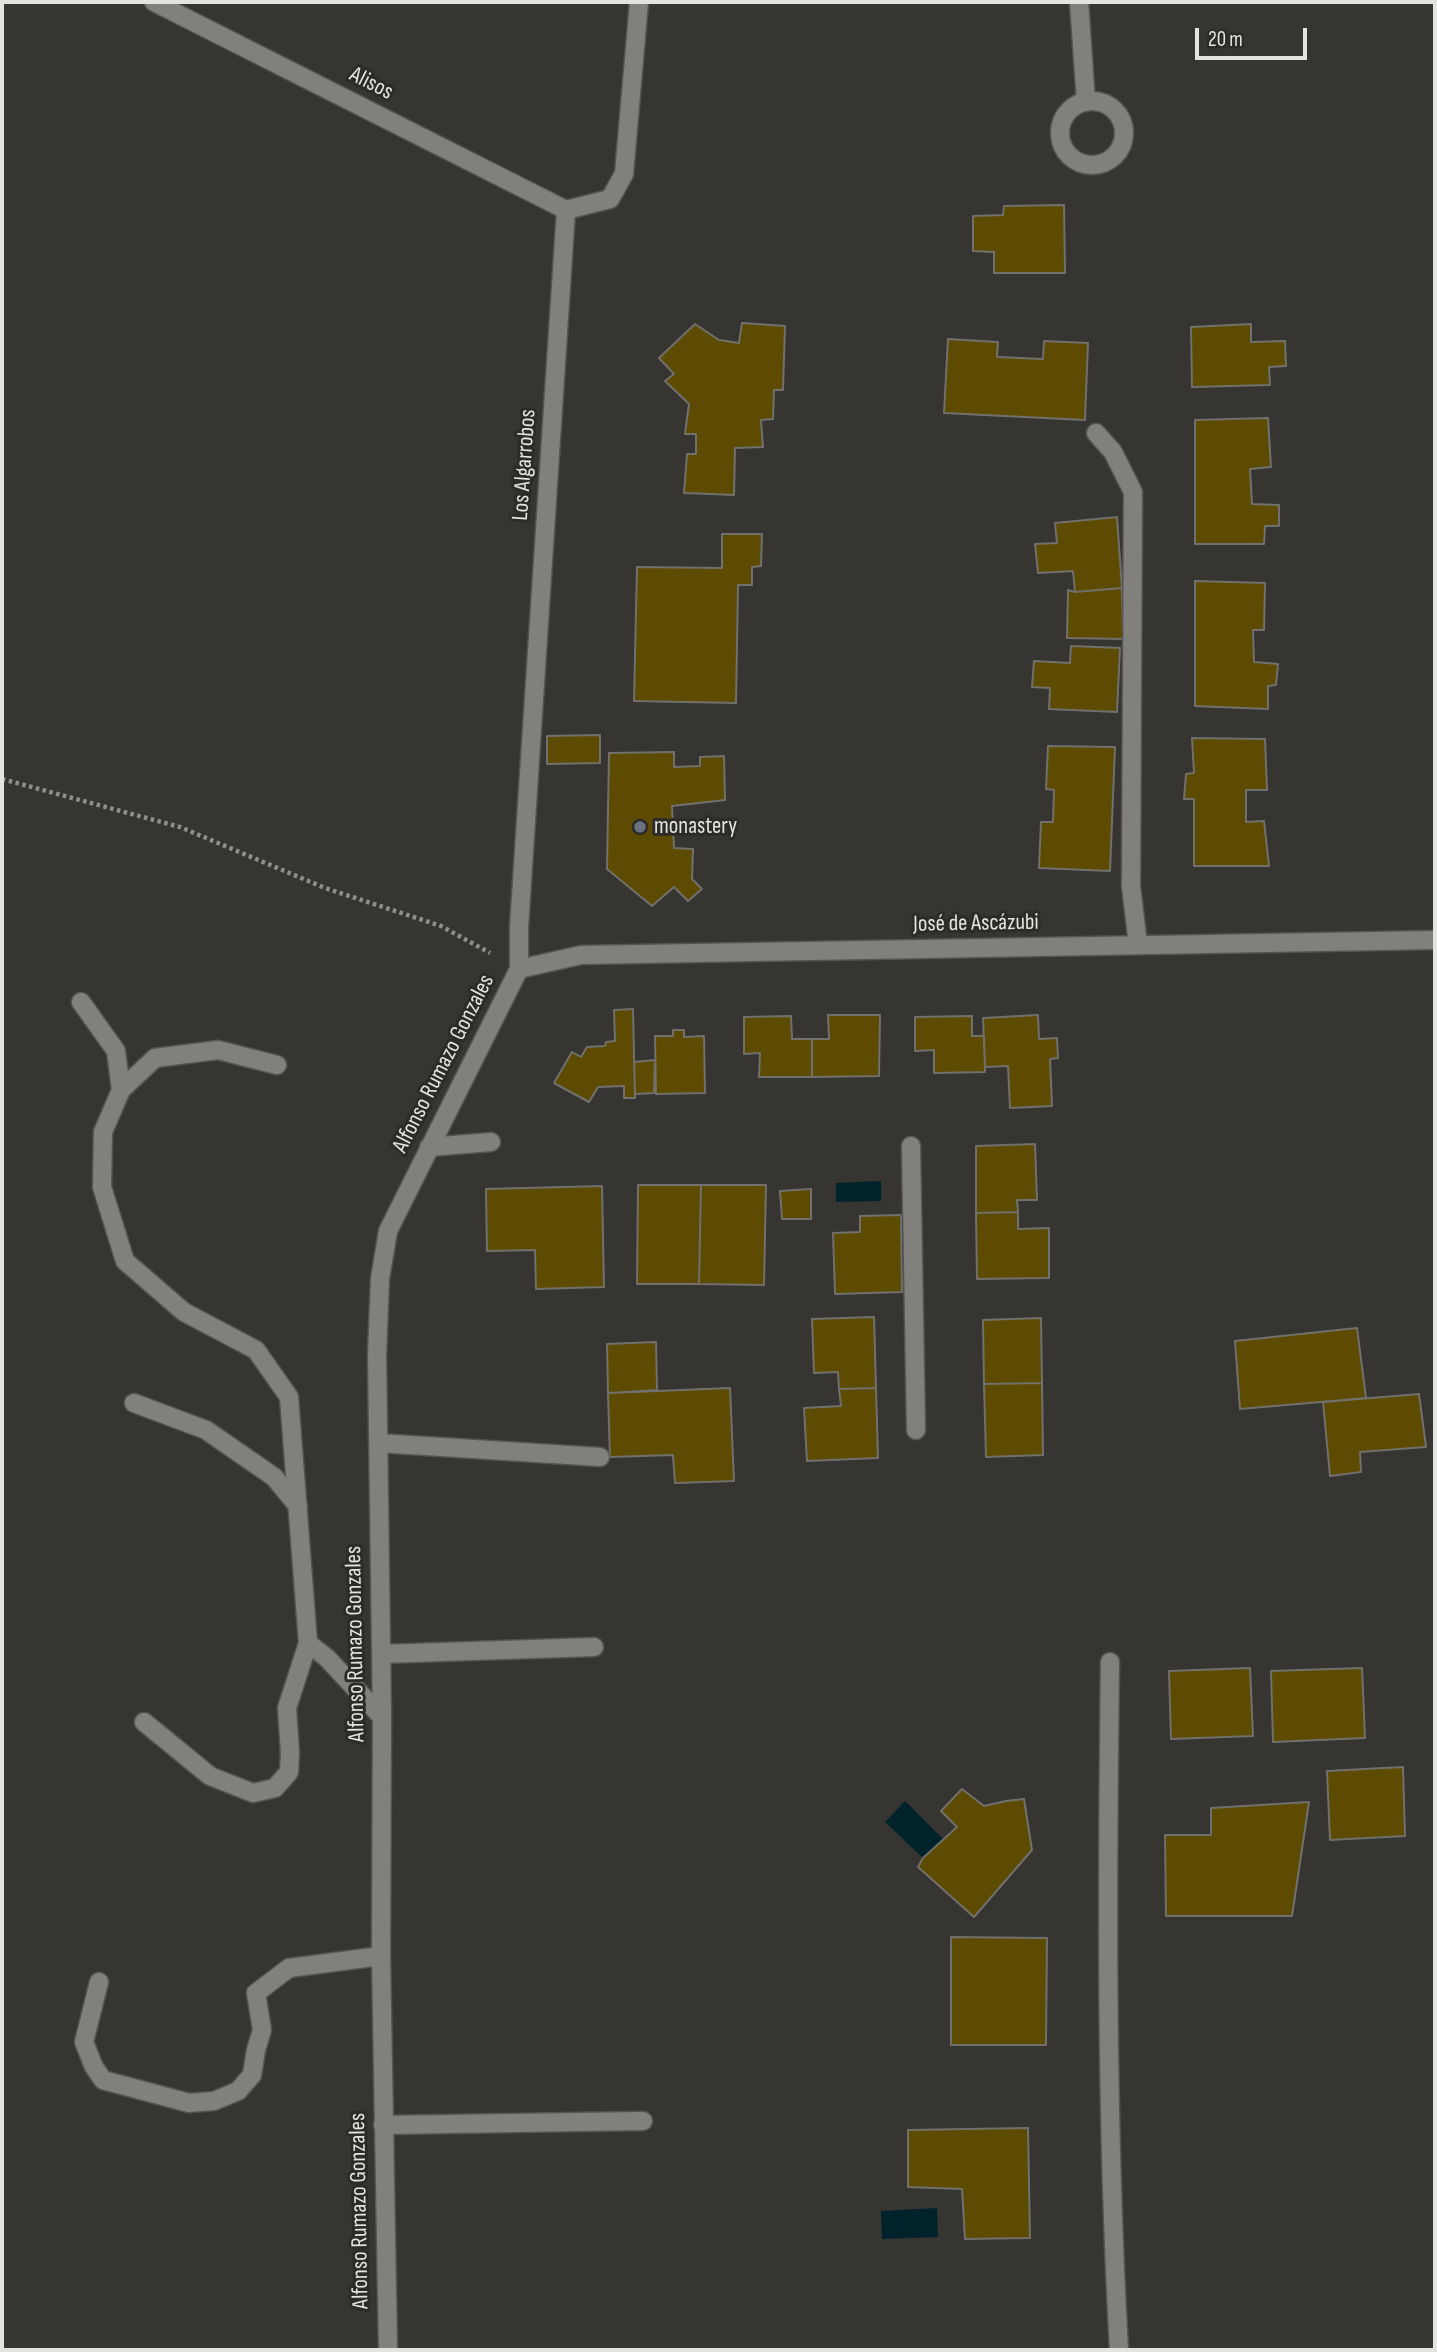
<!DOCTYPE html>
<meta charset="utf-8">
<style>
body{margin:0}
#map{position:relative;width:1437px;height:2352px;overflow:hidden;background:#363532;font-family:"Sofia Sans Condensed",sans-serif}
canvas{display:block}
.frame{position:absolute;inset:0;border:4px solid #e4e3e1;pointer-events:none}
.scale{position:absolute;left:1195px;top:28px;width:112px;height:32px;box-sizing:border-box;border:4px solid #e4e3e1;border-top:0;padding-left:9px;font-size:21px;line-height:24px;white-space:nowrap;color:#e4e3e1;-webkit-text-stroke:5px #2c2b28;paint-order:stroke}
</style>
<div id="map">
<canvas width="1437" height="2352"></canvas>
<div class="frame"></div>
<div class="scale">20 m</div>
</div>
<script>
const ctx = document.querySelector('canvas').getContext('2d');
ctx.lineJoin = 'round';
function fillPath(path, color) { ctx.fillStyle = color; ctx.fill(path, 'evenodd'); }
function strokePath(path, color, width, dash) { ctx.strokeStyle = color; ctx.lineWidth = width; ctx.lineCap = dash ? 'butt' : 'round'; ctx.setLineDash(dash || []); ctx.stroke(path); }
function write(font, color, halo, rows, align = 'center') {
  ctx.font = font + ' "Sofia Sans Condensed",sans-serif'; ctx.lineWidth = 6; ctx.setLineDash([]); ctx.textBaseline = 'middle'; ctx.strokeStyle = halo; ctx.fillStyle = color; for (const [text, x, y, turn = 0] of rows) {
    ctx.save(); ctx.translate(x, y); ctx.rotate((+turn || 0) * Math.PI / 180); ctx.textAlign = isNaN(turn) ? turn : align; if (halo) ctx.strokeText(text, 0, 0); ctx.fillText(text, 0, 0); ctx.restore();
  }
}
fillPath(new Path2D(`
 M 881,1181 L 881,1201 L 836,1202 L 836,1183 Z
 M 905,1801 L 943,1839 L 923,1858 L 885,1822 Z
 M 937,2208 L 938,2237 L 882,2239 L 881,2211 Z`), '#00232b');
const building = new Path2D(`
 M 1064,205 L 1065,273 L 994,273 L 994,252 L 973,251 L 973,216 L 1003,215 L 1004,206 Z
 M 742,323 L 785,326 L 783,390 L 774,390 L 773,419 L 761,420 L 763,447 L 735,448 L 734,495 L 684,493 L 687,454 L 696,454 L 696,434 L 685,434 L 689,404 L 665,381 L 674,374 L 659,358 L 695,324 L 719,340 L 739,343 Z
 M 1251,324 L 1251,342 L 1285,341 L 1286,366 L 1269,367 L 1270,385 L 1192,387 L 1191,327 Z
 M 948,339 L 998,342 L 997,357 L 1043,359 L 1044,341 L 1088,343 L 1085,420 L 944,413 Z
 M 1268,418 L 1271,467 L 1250,469 L 1252,504 L 1279,505 L 1279,526 L 1265,526 L 1264,544 L 1195,544 L 1195,420 Z
 M 1117,517 L 1122,588 L 1075,592 L 1073,571 L 1038,573 L 1035,544 L 1057,543 L 1055,523 Z
 M 722,534 L 762,534 L 761,566 L 752,567 L 752,585 L 738,585 L 736,703 L 634,701 L 637,567 L 722,568 Z
 M 1195,581 L 1265,583 L 1264,630 L 1253,630 L 1254,662 L 1278,664 L 1276,685 L 1268,686 L 1268,709 L 1195,706 Z
 M 1122,588 L 1123,639 L 1067,638 L 1068,590 L 1075,592 Z
 M 1071,646 L 1120,648 L 1117,712 L 1049,709 L 1050,688 L 1032,687 L 1034,661 L 1070,663 Z
 M 600,735 L 600,763 L 547,764 L 547,736 Z
 M 1192,738 L 1265,739 L 1267,790 L 1246,790 L 1246,822 L 1264,821 L 1269,866 L 1194,866 L 1194,799 L 1184,799 L 1186,774 L 1194,773 Z
 M 1048,746 L 1115,747 L 1110,871 L 1039,868 L 1041,822 L 1053,822 L 1054,790 L 1046,789 Z
 M 674,752 L 674,767 L 700,766 L 700,757 L 724,756 L 725,800 L 672,806 L 674,848 L 693,849 L 692,879 L 702,889 L 688,901 L 674,887 L 652,906 L 607,869 L 609,753 Z
 M 633,1009 L 635,1098 L 624,1098 L 624,1086 L 598,1087 L 589,1102 L 554,1083 L 572,1052 L 581,1057 L 587,1047 L 605,1046 L 606,1042 L 615,1041 L 614,1010 Z
 M 828,1015 L 880,1015 L 879,1076 L 812,1077 L 812,1039 L 829,1039 Z
 M 1038,1015 L 1039,1039 L 1057,1038 L 1058,1058 L 1050,1059 L 1052,1106 L 1010,1108 L 1008,1066 L 985,1067 L 983,1018 Z
 M 791,1016 L 792,1039 L 812,1039 L 812,1077 L 759,1077 L 760,1053 L 744,1054 L 744,1017 Z
 M 972,1016 L 972,1036 L 984,1036 L 985,1072 L 934,1073 L 934,1050 L 915,1051 L 915,1017 Z
 M 673,1030 L 684,1030 L 684,1037 L 704,1036 L 705,1093 L 656,1094 L 655,1036 L 673,1036 Z
 M 655,1060 L 654,1093 L 635,1094 L 634,1062 Z
 M 1035,1144 L 1037,1200 L 1017,1200 L 1018,1212 L 976,1213 L 976,1146 Z
 M 638,1185 L 701,1185 L 699,1284 L 637,1284 Z
 M 701,1185 L 766,1185 L 764,1285 L 699,1284 Z
 M 602,1186 L 604,1287 L 536,1289 L 535,1250 L 487,1251 L 486,1189 Z
 M 811,1189 L 811,1219 L 782,1219 L 780,1191 Z
 M 1018,1212 L 1018,1229 L 1049,1228 L 1049,1278 L 977,1279 L 976,1213 Z
 M 901,1215 L 902,1292 L 835,1294 L 833,1233 L 860,1232 L 860,1216 Z
 M 874,1317 L 876,1388 L 839,1389 L 838,1372 L 814,1373 L 812,1319 Z
 M 1041,1318 L 1042,1383 L 984,1384 L 983,1320 Z
 M 1357,1328 L 1366,1398 L 1240,1409 L 1235,1341 Z
 M 656,1342 L 657,1390 L 608,1393 L 607,1344 Z
 M 1042,1383 L 1043,1455 L 986,1457 L 984,1384 Z
 M 730,1388 L 734,1481 L 675,1483 L 673,1455 L 610,1457 L 608,1393 Z
 M 876,1388 L 878,1458 L 807,1461 L 804,1408 L 841,1406 L 839,1389 Z
 M 1419,1394 L 1426,1447 L 1360,1452 L 1361,1472 L 1330,1476 L 1323,1402 Z
 M 1250,1668 L 1253,1736 L 1171,1739 L 1169,1671 Z
 M 1362,1668 L 1365,1738 L 1273,1742 L 1271,1671 Z
 M 1403,1767 L 1405,1836 L 1330,1840 L 1327,1771 Z
 M 962,1789 L 984,1806 L 1006,1801 L 1024,1799 L 1032,1850 L 974,1917 L 918,1867 L 923,1858 L 957,1827 L 941,1811 Z
 M 1309,1802 L 1292,1916 L 1166,1916 L 1165,1835 L 1211,1835 L 1211,1808 Z
 M 951,1937 L 1047,1938 L 1046,2045 L 951,2045 Z
 M 1028,2128 L 1030,2238 L 965,2239 L 962,2189 L 908,2187 L 908,2130 Z`);
fillPath(building, '#5c4b00');
strokePath(building, '#71706c', 2);
const minor = new Path2D(`
 M 154,2 L 566,210
 M 1079,2 L 1086,102
 M1060 133a32 32 0 1 1 64 0a32 32 0 1 1-64 0Z
 M 566,210 L 610,199 L 624,174 L 639,2
 M 1096,433 L 1113,452 L 1133,492 L 1131,886 L 1138,945
 M 519,969 L 581,955 L 1435,940
 M 81,1002 L 116,1051 L 121,1090
 M 277,1065 L 218,1050 L 155,1058 L 121,1090 L 103,1132 L 102,1187 L 125,1261 L 184,1312 L 256,1350 L 289,1397 L 308,1643 L 327,1658 L 382,1717
 M 911,1146 L 916,1430
 M 429,1147 L 491,1142
 M 134,1403 L 206,1430 L 274,1477 L 298,1506
 M 378,1443 L 600,1457
 M 381,1654 L 594,1647
 M 1110,1662 C 1107,1891 1106,2121 1119,2350
 M 144,1722 L 210,1776 L 253,1793 L 275,1788 L 289,1772 L 290,1753 L 287,1708 L 308,1643
 M 99,1982 L 84,2042 L 94,2067 L 103,2080 L 189,2103 L 214,2101 L 238,2091 L 252,2075 L 256,2050 L 262,2030 L 256,1993 L 289,1968 L 381,1956
 M 383,2125 L 643,2121
 M 388,2350 L 381,1956 L 382,1717 L 377,1355 L 380,1279 L 388,1231 L 519,969 L 519,927 L 566,210`);
strokePath(minor, '#555452', 21);
strokePath(new Path2D(`
 M 2,779 L 180,827 L 325,888 L 441,926 L 490,953`), '#908f8d', 4.5, [3.5, 3.5]);
strokePath(minor, '#81807c', 18);
for (const [x, y, r, color] of [
 [640,827,7,"#6b7280"]
]) { const dot = new Path2D(); dot.arc(x, y, r, 0, 2 * Math.PI); ctx.fillStyle = color; ctx.fill(dot); strokePath(dot, '#2c2b28', 2.5); }
write('23px', '#e4e3e1', '#2c2b28', [
 ["Alisos",371,84,27],
 ["Los Algarrobos",525,465,-86],
 ["José de Ascázubi",976,924,-1],
 ["Alfonso Rumazo Gonzales",444,1064,-63],
 ["Alfonso Rumazo Gonzales",356,1644,-91],
 ["Alfonso Rumazo Gonzales",360,2211,-91]
]);
write('23px', '#e4e3e1', '#2c2b28', [
 ["monastery",654,827]
], 'left');
</script>
